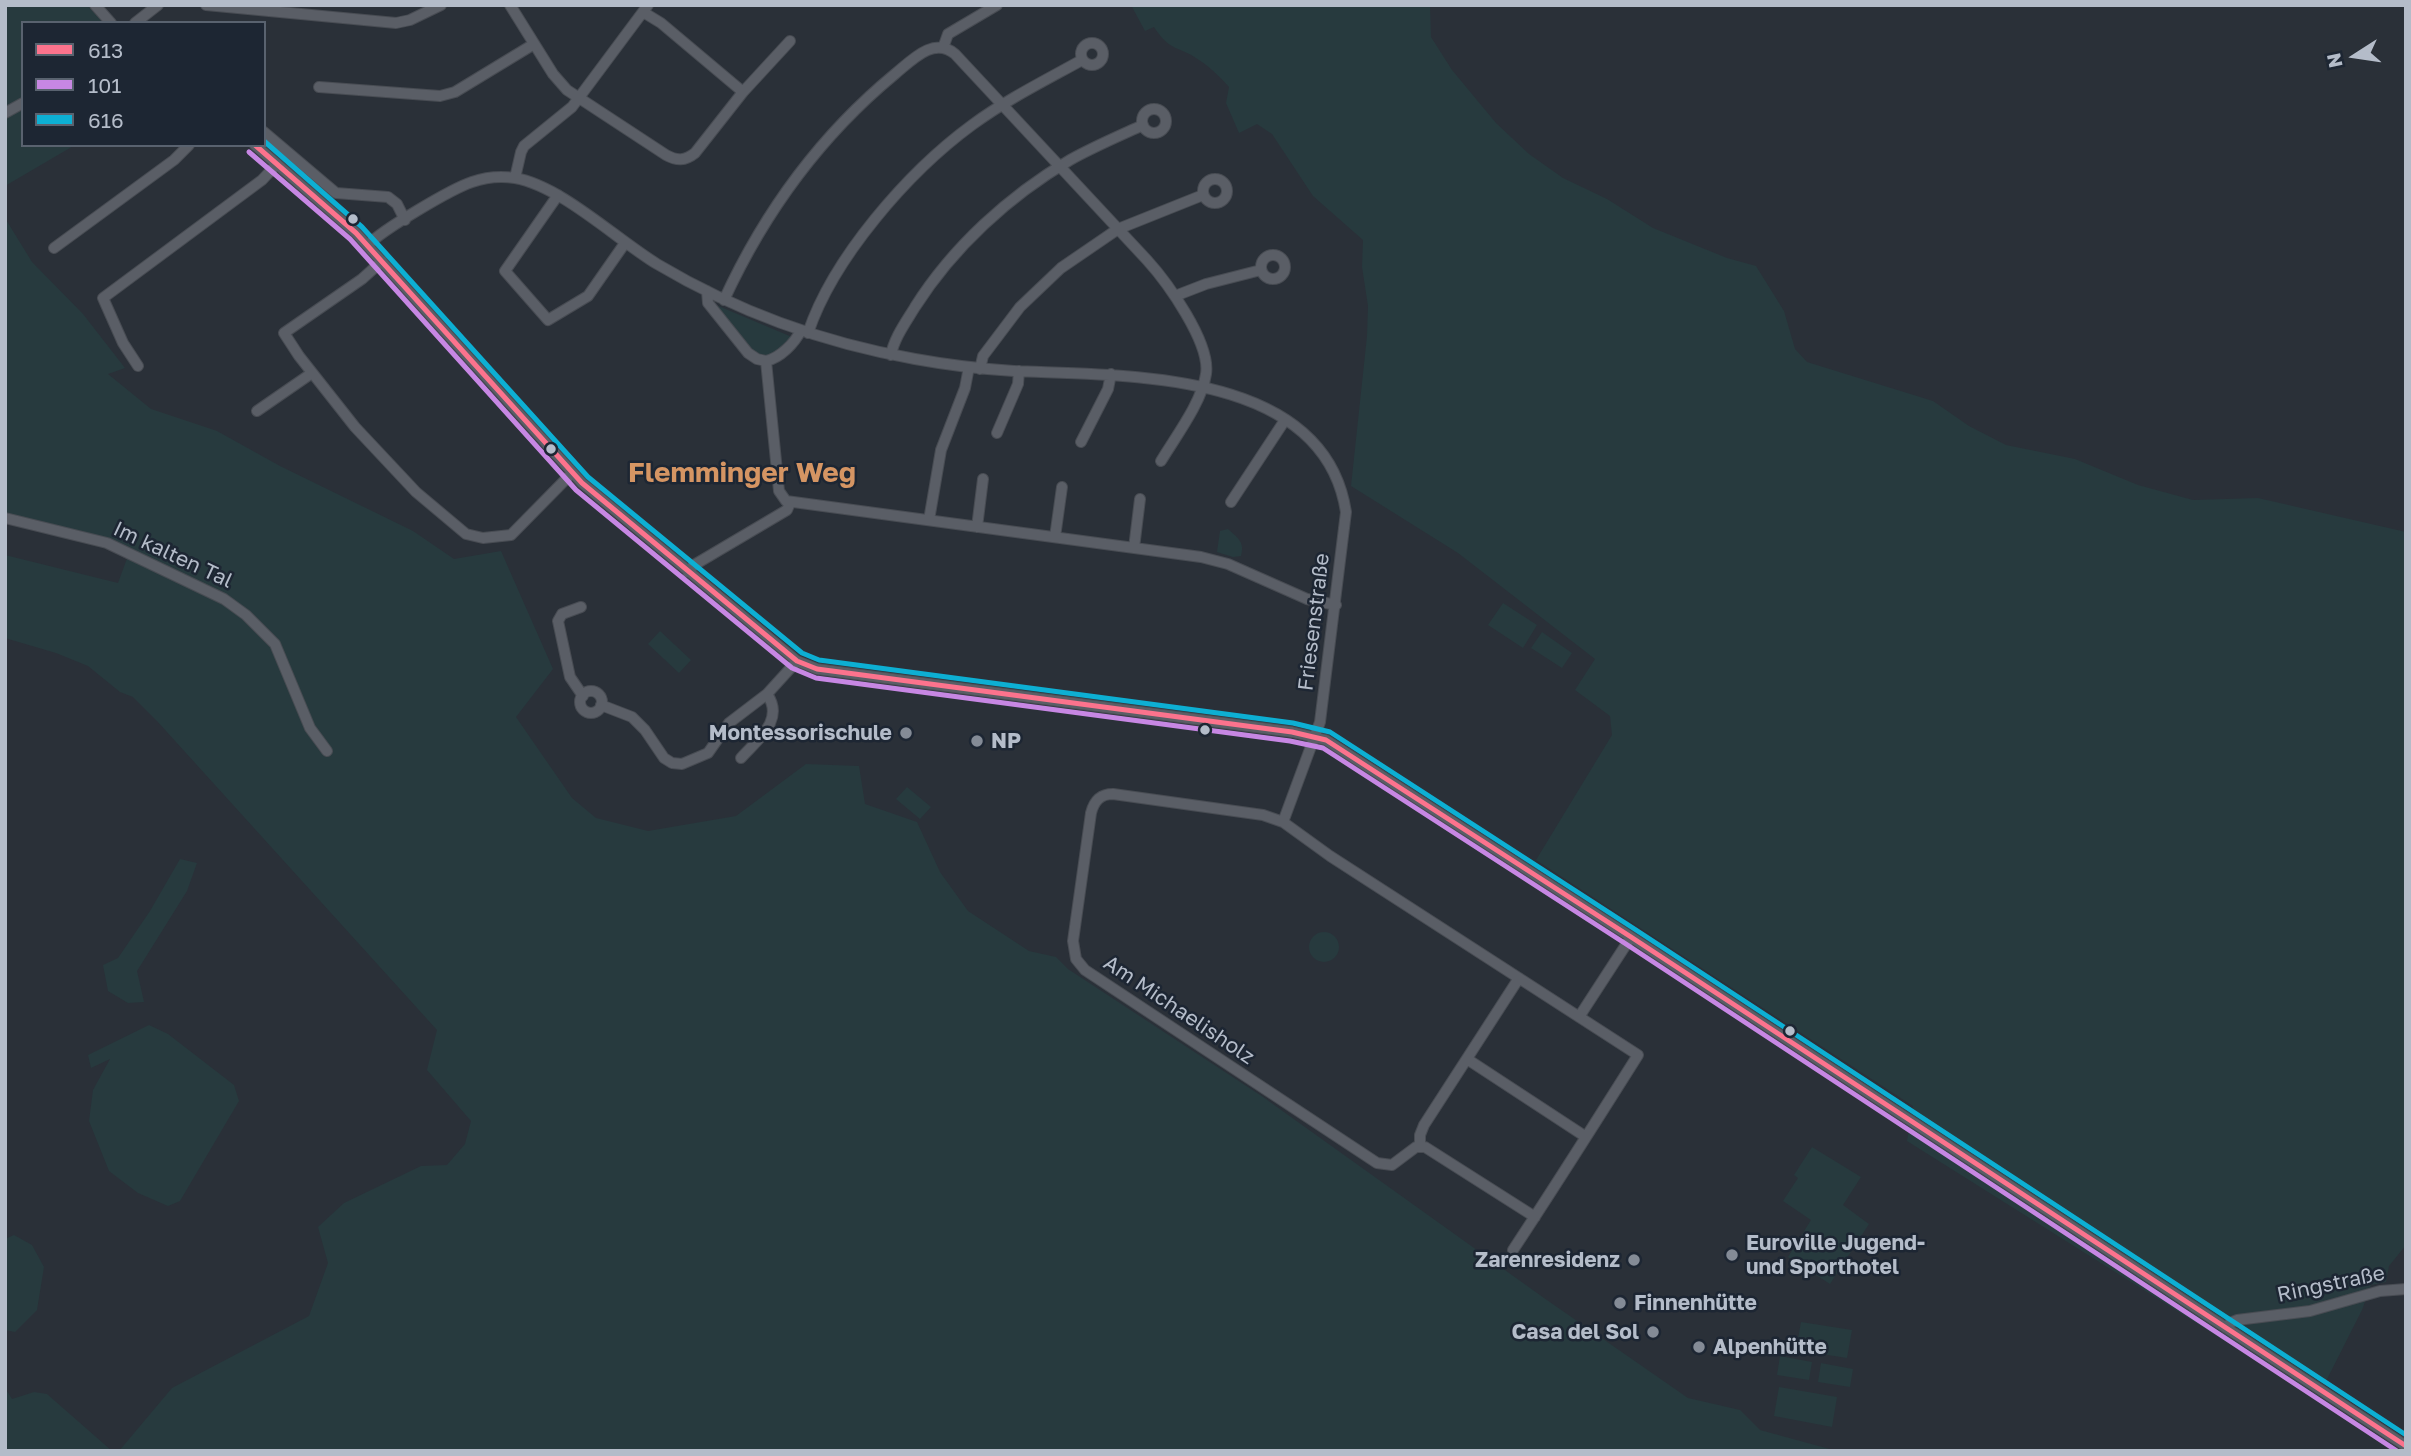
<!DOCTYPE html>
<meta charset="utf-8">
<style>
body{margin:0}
#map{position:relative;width:2411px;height:1456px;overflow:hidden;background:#2a3038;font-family:"Golos Text",sans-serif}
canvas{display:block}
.frame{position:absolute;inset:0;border:7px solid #b4bcc9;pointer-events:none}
.legend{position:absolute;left:21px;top:21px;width:245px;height:126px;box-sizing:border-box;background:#1d2633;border:2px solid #59626f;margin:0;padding:9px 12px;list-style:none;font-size:21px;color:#b4bcc9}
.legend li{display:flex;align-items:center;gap:14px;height:35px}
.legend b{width:35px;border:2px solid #59626f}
.north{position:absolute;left:2320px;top:21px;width:70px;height:70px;-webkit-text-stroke:5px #1d2633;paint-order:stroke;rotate:258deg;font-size:19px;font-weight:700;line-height:28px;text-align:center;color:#b4bcc9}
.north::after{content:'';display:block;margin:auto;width:24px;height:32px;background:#b4bcc9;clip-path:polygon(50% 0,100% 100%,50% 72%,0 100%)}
</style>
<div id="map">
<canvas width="2411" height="1456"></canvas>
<div class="frame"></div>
<ul class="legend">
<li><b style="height:9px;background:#fc738d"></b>613</li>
<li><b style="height:9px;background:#c787e3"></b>101</li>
<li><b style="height:9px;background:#0dafd3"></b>616</li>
</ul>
<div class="north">N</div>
</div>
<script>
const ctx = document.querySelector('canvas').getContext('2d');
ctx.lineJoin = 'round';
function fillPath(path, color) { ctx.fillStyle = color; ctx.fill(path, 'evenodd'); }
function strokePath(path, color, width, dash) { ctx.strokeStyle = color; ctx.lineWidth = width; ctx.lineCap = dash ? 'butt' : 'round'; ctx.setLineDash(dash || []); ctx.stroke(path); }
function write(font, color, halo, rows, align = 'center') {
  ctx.font = font + ' "Golos Text",sans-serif'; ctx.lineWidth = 5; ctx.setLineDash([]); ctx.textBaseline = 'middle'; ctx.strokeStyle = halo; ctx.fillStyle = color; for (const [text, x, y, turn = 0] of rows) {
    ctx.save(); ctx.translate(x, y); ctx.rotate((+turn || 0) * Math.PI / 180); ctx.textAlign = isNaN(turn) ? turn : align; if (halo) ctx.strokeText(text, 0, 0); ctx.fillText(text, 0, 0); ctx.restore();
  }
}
fillPath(new Path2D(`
 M 5,5 L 87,5 L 103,23 L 23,23 L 23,145 L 75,145 L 5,186 Z
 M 1131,5 L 1430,5 L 1431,37 L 1452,70 L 1496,123 L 1529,154 L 1563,178 L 1607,199 L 1653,228 L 1727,258 L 1756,266 L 1784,311 L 1795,349 L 1807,362 L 1933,401 L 1969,426 L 2006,445 L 2075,459 L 2138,485 L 2193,500 L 2258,498 L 2406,532 L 2406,1245 L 2389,1266 L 2386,1282 L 2371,1285 L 2362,1310 L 2317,1399 L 1907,1141 L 1913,1106 L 1536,860 L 1612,735 L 1610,716 L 1575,690 L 1595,659 L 1458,553 L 1351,486 L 1367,336 L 1368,306 L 1362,267 L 1363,240 L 1313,196 L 1272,134 L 1257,124 L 1239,133 L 1226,103 L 1229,87 C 1220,77 1210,67 1199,60 C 1178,45 1171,53 1154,27 L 1145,31 Z
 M 5,218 L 32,262 L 83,314 L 125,368 L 108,374 L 151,409 L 217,431 L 280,466 L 413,531 L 454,559 L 501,551 L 553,669 L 516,717 L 572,798 L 596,818 L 648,831 L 736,816 L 806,764 L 859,766 L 865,804 L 917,822 L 940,872 L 968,911 L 1029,951 L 1056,957 L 1068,969 L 1263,1097 L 1544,1298 L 1688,1398 L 1740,1410 L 1760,1430 L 1837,1451 L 119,1451 L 172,1388 L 309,1316 L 328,1263 L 318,1227 L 344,1203 L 421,1166 L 447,1165 L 465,1144 L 471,1121 L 427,1070 L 437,1030 L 157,721 L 133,697 L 120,692 L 88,666 L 56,653 L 5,638 L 5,555 L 118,583 L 129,553 L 5,518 Z
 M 716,305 L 792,337 L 788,343 L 766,358 L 753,354 Z
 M 1228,529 C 1238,538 1245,542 1241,556 L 1233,557 L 1217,552 L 1220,531 Z
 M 1503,603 L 1537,625 L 1523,648 L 1488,625 Z
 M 660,631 L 691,660 L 679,673 L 648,644 Z
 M 1542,632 L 1572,653 L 1562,668 L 1531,648 Z
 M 907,787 L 931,807 L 920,819 L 896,799 Z
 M 180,859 L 197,863 L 187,891 L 137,971 L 144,1002 L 128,1003 L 108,991 L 103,965 L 118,958 L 150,911 Z
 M1309 947a15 15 0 1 1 30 0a15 15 0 1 1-30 0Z
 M 149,1025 L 168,1034 L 234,1085 L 239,1101 L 180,1201 L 168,1206 L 138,1193 L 109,1171 L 89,1121 L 93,1090 L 110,1059 L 91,1068 L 88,1055 Z
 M 1812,1147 L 1861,1177 L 1843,1205 L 1869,1224 L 1830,1284 L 1788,1257 L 1811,1220 L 1783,1201 L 1798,1178 L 1794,1175 Z
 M 14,1235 L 32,1245 L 44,1267 L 37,1310 L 15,1332 L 5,1330 L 5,1239 Z
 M 1801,1322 L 1852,1330 L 1847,1358 L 1796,1350 Z
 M 1780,1356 L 1812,1362 L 1809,1380 L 1777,1375 Z
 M 1821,1363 L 1853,1369 L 1850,1387 L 1818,1382 Z
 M 1779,1387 L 1837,1397 L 1832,1427 L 1774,1416 Z
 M 5,1388 L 12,1399 L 34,1392 L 47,1394 L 112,1451 L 5,1451 Z`), '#273a3e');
const street = new Path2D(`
 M 95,5 L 111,23
 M 206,5 L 396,23 L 410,20 L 441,5
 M 510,5 L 553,74 L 567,90 L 666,155 C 677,161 685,161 695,153 L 743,92 L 790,41
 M 643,12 L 661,23 L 743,92
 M 135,23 L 158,5
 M1081 54a11 11 0 1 1 22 0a11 11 0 1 1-22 0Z
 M 943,48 L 948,34 L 997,5
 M 319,87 L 440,96 L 455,92 L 534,44
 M1142 121a12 12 0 1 1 24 0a12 12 0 1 1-24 0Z
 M 5,113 L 23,103
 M 264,132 L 336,193 L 388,197 L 397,204 L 405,220
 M 255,145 L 356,233 L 582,483 L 797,661 L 817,669 L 1292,732 L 1326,740 L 1631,937 L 2406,1446
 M 515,178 L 521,152 L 524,146 L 572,107 L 648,5
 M1203 191a12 12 0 1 1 24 0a12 12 0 1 1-24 0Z
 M 558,195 L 505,271 L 548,320 L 588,296 L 625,243
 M 368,245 C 382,230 451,189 472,182 C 486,177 501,176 515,178 C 561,186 616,239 657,264 C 736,311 824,343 915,359 C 948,365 981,369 1014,371 C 1123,376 1324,368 1346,512 L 1320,722 L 1283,822
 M 54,248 L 174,160 L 189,145
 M1261 267a12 12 0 1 1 24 0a12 12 0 1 1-24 0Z
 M 382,261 L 362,279 L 284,333 L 299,356 L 355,427 L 416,492 L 466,534 L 483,538 L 511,535 L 572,473
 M 707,291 L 708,303 L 748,353 L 757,359 L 766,361
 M 1175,296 L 1206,284 L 1261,270
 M 724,300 C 764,213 821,135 895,74 C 912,60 934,36 955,54 L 1147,260 C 1167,282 1211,343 1206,374 C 1202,402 1176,436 1161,461
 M 808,333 C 833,258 908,172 972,125 C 1006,100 1044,81 1082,60
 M 891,355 C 894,338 906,322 915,307 C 953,247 1009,196 1070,160 C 1093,147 1119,136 1143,125
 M 766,361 L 779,491 L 786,501 L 1201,557 L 1228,564 L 1307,599 L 1336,605
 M 766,361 C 780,358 795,343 801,330
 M 138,366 L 123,343 L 103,298 L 262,180 L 277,164
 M 980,369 L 983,356 L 1020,307 L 1061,268 L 1118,229 L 1203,195
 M 257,411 L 312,373
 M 997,433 L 1018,384 L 1019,371
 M 1081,442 L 1108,389 L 1111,374
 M 1231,502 L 1285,420
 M 5,518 L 107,543 L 224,599 L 246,615 L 275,644 L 310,728 L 327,751
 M 929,520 L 941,450 L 965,388 L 969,367
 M 977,527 L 983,479
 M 1055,537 L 1062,487
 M 1134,548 L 1140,499
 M 688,572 L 694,565 L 787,510 L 790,503
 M 581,607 L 562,614 L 558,621 L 570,677 L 583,696
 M580 702a11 11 0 1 1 22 0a11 11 0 1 1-22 0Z
 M 601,705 L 632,717 L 645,730 L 664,758 L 672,763 L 682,764 L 708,753 L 729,723 L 767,694 L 797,661
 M 741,758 C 758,739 785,720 767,694
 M 1579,1017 L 1631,937
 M 1467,1059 L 1586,1137
 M 1420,1145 L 1420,1135 L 1424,1125 L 1519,978
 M 1513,1250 C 1556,1185 1597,1120 1638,1055 L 1330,856 L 1283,822 L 1263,815 L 1113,794 C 1100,794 1094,801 1091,813 L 1073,941 L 1076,959 L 1085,970 L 1377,1163 L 1392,1165 L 1416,1147 L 1425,1147 L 1535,1217
 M 2226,1328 L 2230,1323 L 2237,1320 L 2310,1311 L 2380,1291 L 2406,1289`);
strokePath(street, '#484c53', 12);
strokePath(street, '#5a5e66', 10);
strokePath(new Path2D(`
 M 255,145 L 356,233 L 582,483 L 797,661 L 817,669 L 1292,732 L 1326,740 L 1631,937 L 2406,1446`), '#fc738d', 5);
strokePath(new Path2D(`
 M 249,152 L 350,239 L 576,490 L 792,668 L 816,678 L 1290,741 L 1323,748 L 1626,944 L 2397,1451`), '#c787e3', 5);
strokePath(new Path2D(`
 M 264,141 L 362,227 L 588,477 L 802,653 L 819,660 L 1293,723 L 1330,732 L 1636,930 L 2406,1435`), '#0dafd3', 5);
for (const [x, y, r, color] of [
 [353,219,6,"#b4bcc9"],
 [551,449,6,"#b4bcc9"],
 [1205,730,6,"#b4bcc9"],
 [906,733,7,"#848b96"],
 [977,741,7,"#848b96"],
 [1790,1031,6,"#b4bcc9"],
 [1732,1255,7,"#848b96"],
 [1634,1260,7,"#848b96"],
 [1620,1303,7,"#848b96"],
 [1653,1332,7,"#848b96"],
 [1699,1347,7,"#848b96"]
]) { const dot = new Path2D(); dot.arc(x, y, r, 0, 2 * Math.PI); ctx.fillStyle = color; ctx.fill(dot); strokePath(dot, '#1d2633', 2.5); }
write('21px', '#b4bcc9', '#1d2633', [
 ["Im kalten Tal",173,555,25],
 ["Friesenstraße",1314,622,-83],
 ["Am Michaelisholz",1179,1010,34],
 ["Ringstraße",2331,1284,-12]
]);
write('bold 21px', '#b4bcc9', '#1d2633', [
 ["Montessorischule",892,733,"right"],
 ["NP",991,741],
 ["Euroville Jugend-",1746,1243],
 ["und Sporthotel",1746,1267],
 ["Zarenresidenz",1620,1260,"right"],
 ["Finnenhütte",1634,1303],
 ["Casa del Sol",1639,1332,"right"],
 ["Alpenhütte",1713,1347]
], 'left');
write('bold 28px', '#d59563', '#1d2633', [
 ["Flemminger Weg",742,473]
]);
</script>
